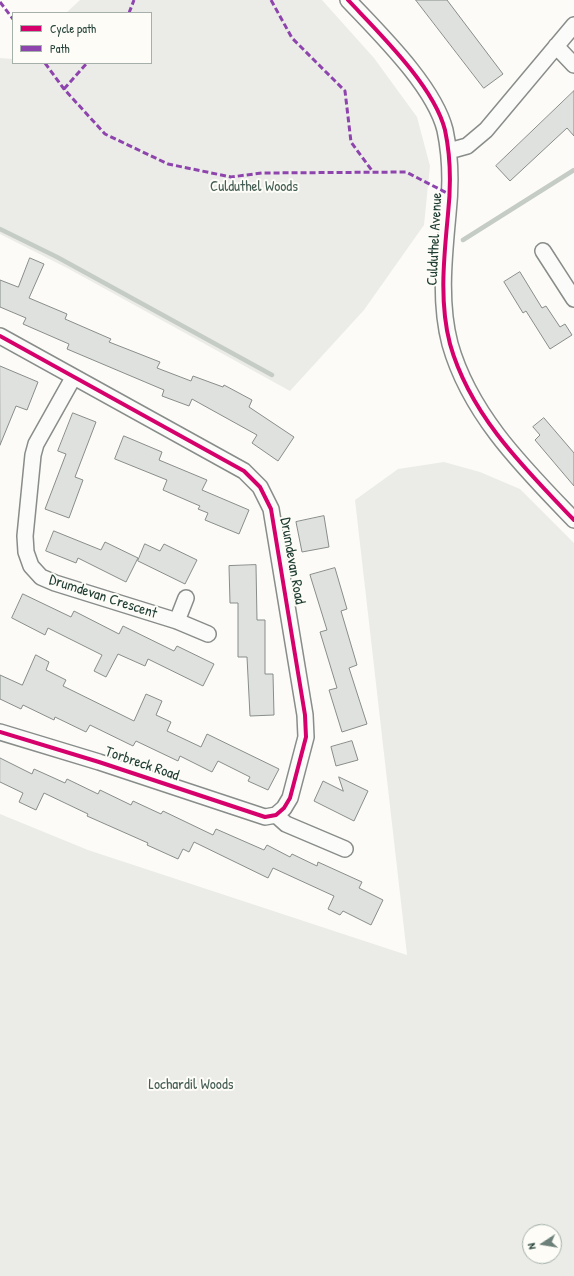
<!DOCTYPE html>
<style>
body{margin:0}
#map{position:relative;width:574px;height:1276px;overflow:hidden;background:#fcfbf8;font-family:"Patrick Hand",sans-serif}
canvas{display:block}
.legend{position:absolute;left:12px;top:12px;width:140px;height:52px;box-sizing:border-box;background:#fdfcf7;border:1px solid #a4b0a9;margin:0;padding:5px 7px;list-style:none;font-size:12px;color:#1f3d34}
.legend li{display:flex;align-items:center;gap:8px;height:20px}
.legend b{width:20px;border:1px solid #a4b0a9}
.north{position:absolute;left:522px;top:1224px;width:40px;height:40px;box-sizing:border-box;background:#fdfcf7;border:1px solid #a4b0a9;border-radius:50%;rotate:258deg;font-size:11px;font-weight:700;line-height:16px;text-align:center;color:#1f3d34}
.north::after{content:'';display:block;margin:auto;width:14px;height:18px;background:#6c8079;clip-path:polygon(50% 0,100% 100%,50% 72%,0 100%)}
</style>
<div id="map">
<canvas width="574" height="1276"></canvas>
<ul class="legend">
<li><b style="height:5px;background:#d6006c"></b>Cycle path</li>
<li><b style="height:5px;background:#8e44ad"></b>Path</li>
</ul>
<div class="north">N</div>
</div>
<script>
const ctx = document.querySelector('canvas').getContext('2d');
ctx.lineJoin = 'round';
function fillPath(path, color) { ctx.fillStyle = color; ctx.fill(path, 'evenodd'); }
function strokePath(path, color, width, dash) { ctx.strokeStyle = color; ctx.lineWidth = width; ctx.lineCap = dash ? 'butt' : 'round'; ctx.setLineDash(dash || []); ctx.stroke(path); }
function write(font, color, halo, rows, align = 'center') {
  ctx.font = font + ' "Patrick Hand",sans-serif'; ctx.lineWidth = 4; ctx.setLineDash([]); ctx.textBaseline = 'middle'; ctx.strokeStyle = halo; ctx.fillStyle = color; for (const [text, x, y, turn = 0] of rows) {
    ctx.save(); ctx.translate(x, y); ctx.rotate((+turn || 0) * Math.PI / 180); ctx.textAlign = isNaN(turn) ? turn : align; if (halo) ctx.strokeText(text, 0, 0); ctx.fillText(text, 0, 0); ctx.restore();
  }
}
fillPath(new Path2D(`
 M 80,0 L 322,0 L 374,58 L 417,117 L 430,166 L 424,225 L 364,310 L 290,391 L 69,269 L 0,234 L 0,58 L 13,59 L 13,63 L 151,63 L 151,13 L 66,13 Z
 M 444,462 L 480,472 L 520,489 L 574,543 L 574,1276 L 0,1276 L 0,814 L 88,850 L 407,955 L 355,500 L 398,469 ZM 530,1232 L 554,1232 L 554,1256 L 530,1256 Z`), '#ebece8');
strokePath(new Path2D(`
 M 0,229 L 57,257 L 272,375
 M 463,240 L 574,170`), '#c5ccc6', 4.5);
const building = new Path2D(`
 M 416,0 L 447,0 L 503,74 L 484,88 Z
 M 574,91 L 574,136 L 567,128 L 510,181 L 496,166 Z
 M 30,258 L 44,264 L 29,298 L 67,314 L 65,319 L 111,339 L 109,342 L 160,362 L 157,368 L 191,381 L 193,376 L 223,387 L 224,385 L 252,400 L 249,407 L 294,437 L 278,461 L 252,443 L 257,435 L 192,399 L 189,406 L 162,396 L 164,390 L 67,349 L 69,344 L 23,324 L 26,318 L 0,307 L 0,280 L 18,287 Z
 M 520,272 L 542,308 L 546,306 L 560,327 L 565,324 L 572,335 L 550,349 L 526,311 L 523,313 L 504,282 Z
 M 0,366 L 38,382 L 27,410 L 16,406 L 0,445 Z
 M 73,413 L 96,422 L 75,477 L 83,480 L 69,518 L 45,509 L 66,454 L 58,451 Z
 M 544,418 L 574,453 L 574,486 L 535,440 L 540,435 L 533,427 Z
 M 124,436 L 162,452 L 159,460 L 207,480 L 202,490 L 249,510 L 239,534 L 205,520 L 208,513 L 198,509 L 200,506 L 163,490 L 167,480 L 115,459 Z
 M 324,516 L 329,547 L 302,552 L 296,522 Z
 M 54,531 L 101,550 L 105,542 L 138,558 L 126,582 L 78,558 L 76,563 L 46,551 Z
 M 145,544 L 160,551 L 164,544 L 197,560 L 185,584 L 138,561 Z
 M 256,565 L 257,620 L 265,620 L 265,674 L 273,674 L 274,715 L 250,716 L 247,657 L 238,657 L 238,603 L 230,603 L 229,566 Z
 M 335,568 L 347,609 L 341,611 L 357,665 L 349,668 L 367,724 L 342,732 L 329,690 L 337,688 L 320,632 L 327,630 L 310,575 Z
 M 23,594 L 71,617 L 74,611 L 119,634 L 123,626 L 174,651 L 177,646 L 214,664 L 203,686 L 148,659 L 145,666 L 118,654 L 106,677 L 94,671 L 102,655 L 48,628 L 45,635 L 12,618 Z
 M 36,655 L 49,662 L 46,670 L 66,680 L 63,686 L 134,721 L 146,694 L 162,701 L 156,715 L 171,722 L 167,731 L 201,747 L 207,734 L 279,769 L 268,790 L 248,781 L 250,777 L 218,761 L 212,772 L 180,756 L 178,761 L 136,741 L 133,746 L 90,725 L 86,732 L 55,717 L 54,720 L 23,705 L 21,709 L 0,699 L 0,675 L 22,685 Z
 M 352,741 L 358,760 L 336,766 L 331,747 Z
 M 0,758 L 32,774 L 34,769 L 65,783 L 67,779 L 98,794 L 100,790 L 131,805 L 133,801 L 161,814 L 163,811 L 213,835 L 216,829 L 264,850 L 267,845 L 290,857 L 292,854 L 317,866 L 318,862 L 362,882 L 359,888 L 383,900 L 371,925 L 343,911 L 340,915 L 328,909 L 334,896 L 273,868 L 268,878 L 194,842 L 189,852 L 183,849 L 178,859 L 147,845 L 148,843 L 87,816 L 88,814 L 44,793 L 36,810 L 19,802 L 23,793 L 0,782 Z
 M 339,777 L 368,791 L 354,821 L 314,801 L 323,781 L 343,791 Z`);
fillPath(building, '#dfe1de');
strokePath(building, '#888d8a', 1);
const minor = new Path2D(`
 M 348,0 C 379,33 434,86 445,130 C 451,158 451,186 448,214 C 444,257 439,302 450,344 C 470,415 524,468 574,520
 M 556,46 L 574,65
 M 449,151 L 467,146 L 486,130 L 574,25
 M 543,251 L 574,299
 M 0,336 L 244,471 L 260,487 L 271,509 L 305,715 L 306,737 L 290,798 L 284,808 L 276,815 L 265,817 L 99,762 L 0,732
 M 73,378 L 36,444 L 33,455 L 25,536 L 26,552 L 31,566 L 41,577 L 55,583 L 177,621 L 208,634
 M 177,621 L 186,598
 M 276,815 L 286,824 L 345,849`);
strokePath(minor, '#888d8a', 18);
strokePath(minor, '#fbfbf9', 15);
strokePath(new Path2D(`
 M 271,0 L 292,38 L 345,91 L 351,142 L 373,172
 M 0,2 L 13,19
 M 129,13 L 134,0
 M 45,63 L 64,89 L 105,134 L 168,164 L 231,177 L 262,173 L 406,172 L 449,194
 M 64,89 L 87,63`), '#8e44ad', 3, [6, 3]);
strokePath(new Path2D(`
 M 348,0 C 379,33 434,86 445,130 C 451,158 451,186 448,214 C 444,257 439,302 450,344 C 470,415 524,468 574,520
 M 0,336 L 244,471 L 260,487 L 271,509 L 305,715 L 306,737 L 290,798 L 284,808 L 276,815 L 265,817 L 99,762 L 0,732`), '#d6006c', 4);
write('15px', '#455e55', '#fdfcf7', [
 ["Culduthel Woods",254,187],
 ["Lochardil Woods",191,1085]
]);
write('15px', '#1f3d34', '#fdfcf7', [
 ["Culduthel Avenue",435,239,-87],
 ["Drumdevan Road",292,561,80],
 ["Drumdevan Crescent",103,597,18],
 ["Torbreck Road",142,764,19]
]);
</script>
